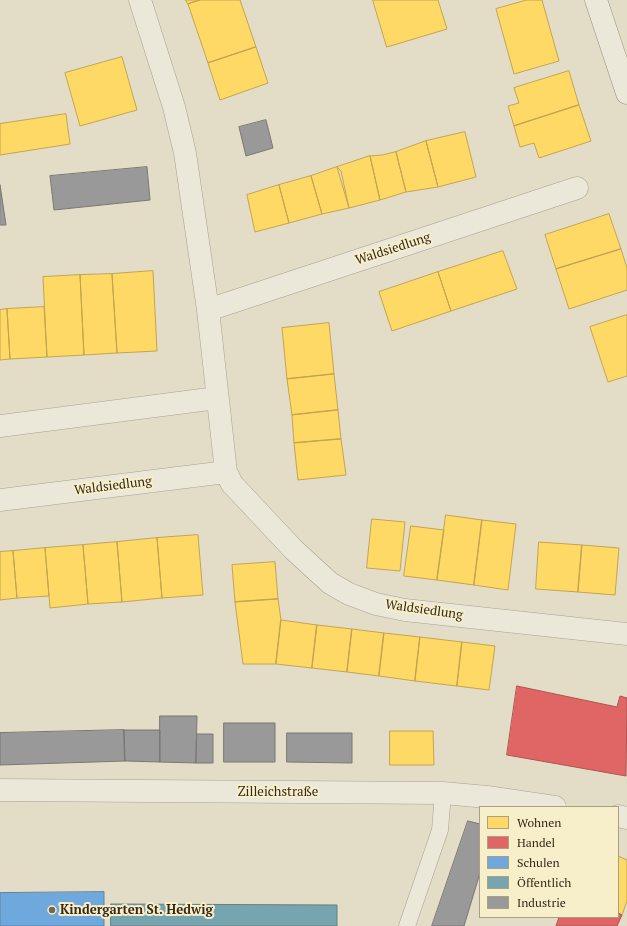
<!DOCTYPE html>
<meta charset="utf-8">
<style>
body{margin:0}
#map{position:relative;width:627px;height:926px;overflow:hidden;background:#e3ddc7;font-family:"PT Serif",serif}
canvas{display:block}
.legend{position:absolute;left:479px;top:806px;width:140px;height:112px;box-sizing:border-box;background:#f7eeca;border:1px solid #aa9f84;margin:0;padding:5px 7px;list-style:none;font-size:12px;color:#36291a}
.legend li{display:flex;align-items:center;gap:8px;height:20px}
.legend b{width:20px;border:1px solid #aa9f84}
</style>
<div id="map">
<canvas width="627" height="926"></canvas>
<ul class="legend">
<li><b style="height:11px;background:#ffd966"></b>Wohnen</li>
<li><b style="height:11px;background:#e06666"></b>Handel</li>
<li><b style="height:11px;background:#6fa8dc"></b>Schulen</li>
<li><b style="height:11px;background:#76a5af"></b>Öffentlich</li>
<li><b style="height:11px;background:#999"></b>Industrie</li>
</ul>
</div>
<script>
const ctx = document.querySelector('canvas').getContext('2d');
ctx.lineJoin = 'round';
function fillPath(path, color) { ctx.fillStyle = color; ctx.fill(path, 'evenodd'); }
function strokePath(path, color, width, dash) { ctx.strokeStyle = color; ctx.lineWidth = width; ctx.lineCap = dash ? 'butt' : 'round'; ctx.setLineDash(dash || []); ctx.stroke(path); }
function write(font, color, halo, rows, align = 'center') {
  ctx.font = font + ' "PT Serif",serif'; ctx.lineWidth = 4; ctx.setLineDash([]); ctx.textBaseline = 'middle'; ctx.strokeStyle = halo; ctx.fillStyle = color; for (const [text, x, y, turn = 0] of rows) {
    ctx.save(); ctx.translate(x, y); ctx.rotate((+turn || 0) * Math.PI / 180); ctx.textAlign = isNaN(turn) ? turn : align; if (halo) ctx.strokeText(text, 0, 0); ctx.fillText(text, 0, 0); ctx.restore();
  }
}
const homes = new Path2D(`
 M 186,0 L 200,0 L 188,4 Z
 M 200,0 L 240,0 L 256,47 L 208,63 L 188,4 Z
 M 373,0 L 438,0 L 447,29 L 387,47 Z
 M 527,0 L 542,0 L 559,61 L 514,74 L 496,9 Z
 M 256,47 L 268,83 L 220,100 L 208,63 Z
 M 122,57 L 137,110 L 80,126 L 65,73 Z
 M 569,71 L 579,105 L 514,126 L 508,106 L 519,103 L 514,88 Z
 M 579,105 L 591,141 L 539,158 L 534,143 L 520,147 L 514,126 Z
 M 66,114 L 70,144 L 0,155 L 0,124 Z
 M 465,132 L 476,177 L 438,187 L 426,141 Z
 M 426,141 L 438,187 L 406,192 L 396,152 Z
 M 396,152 L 406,192 L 380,200 L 370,156 L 382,155 Z
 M 370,156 L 380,200 L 349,208 L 341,171 L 337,167 Z
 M 337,167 L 349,208 L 322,214 L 311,176 Z
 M 311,176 L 322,214 L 289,223 L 279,185 Z
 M 279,185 L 289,223 L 255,232 L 247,195 Z
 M 609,214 L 621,249 L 556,269 L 545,235 Z
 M 621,249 L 627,268 L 627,290 L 569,309 L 556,269 Z
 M 503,251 L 517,289 L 451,311 L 438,272 Z
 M 153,271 L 157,351 L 117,353 L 112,274 Z
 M 438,272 L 451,311 L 392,331 L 379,292 Z
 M 112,274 L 117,353 L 84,355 L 80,275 Z
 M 80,275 L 84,355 L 47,357 L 43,277 Z
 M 44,307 L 47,357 L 10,359 L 7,309 Z
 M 7,309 L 10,359 L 0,360 L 0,310 Z
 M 627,315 L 627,376 L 608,382 L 590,327 Z
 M 329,323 L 334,374 L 287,379 L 282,328 Z
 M 334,374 L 338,410 L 292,415 L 287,379 Z
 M 338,410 L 341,439 L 294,443 L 292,415 Z
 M 341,439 L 346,475 L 298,480 L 294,443 Z
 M 446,515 L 482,520 L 474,585 L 437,580 Z
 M 372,519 L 405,522 L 400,571 L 367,568 Z
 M 482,520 L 516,524 L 508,590 L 474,585 Z
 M 411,526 L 444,530 L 437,580 L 404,576 Z
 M 198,535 L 203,595 L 162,598 L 157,538 Z
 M 157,538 L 162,598 L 122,602 L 117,542 Z
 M 117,542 L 122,602 L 88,604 L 83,545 Z
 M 539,542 L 582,545 L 578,592 L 536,589 Z
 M 83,545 L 88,604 L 50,608 L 45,548 Z
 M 582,545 L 619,548 L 615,595 L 578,592 Z
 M 45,548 L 49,596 L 17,598 L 13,551 Z
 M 13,551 L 17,598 L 0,600 L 0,552 Z
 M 275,562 L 278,599 L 235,602 L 232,565 Z
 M 278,599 L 281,620 L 276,664 L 243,664 L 235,602 Z
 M 281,620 L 317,625 L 312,668 L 276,664 Z
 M 317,625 L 352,629 L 347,672 L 312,668 Z
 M 352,629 L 384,633 L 379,676 L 347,672 Z
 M 384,633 L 420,637 L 415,681 L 379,676 Z
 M 420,637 L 462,642 L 457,686 L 415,681 Z
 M 462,642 L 495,646 L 489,690 L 457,686 Z
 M 390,731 L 433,731 L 434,765 L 390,765 Z
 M 618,856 L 627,860 L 627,901 L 622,915 L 618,913 Z`);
fillPath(homes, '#ffd966');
strokePath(homes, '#c3a44f', 1);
const shops = new Path2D(`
 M 517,686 L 617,707 L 620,696 L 627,698 L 626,776 L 507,755 Z
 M 618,913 L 622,915 L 617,926 L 556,926 L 559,917 L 618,917 Z`);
fillPath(shops, '#e06666');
strokePath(shops, '#ad544f', 1);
const schools = new Path2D(`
 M 104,892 L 104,926 L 0,926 L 0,893 Z`);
fillPath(schools, '#6fa8dc');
strokePath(schools, '#5e82a2', 1);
const public = new Path2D(`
 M 111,904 L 337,905 L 337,926 L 111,926 Z`);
fillPath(public, '#76a5af');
strokePath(public, '#638082', 1);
const industry = new Path2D(`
 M 266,120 L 273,148 L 246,156 L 239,127 Z
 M 147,167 L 150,200 L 54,210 L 50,176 Z
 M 0,185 L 6,225 L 0,225 Z
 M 160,716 L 197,716 L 196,763 L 160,762 Z
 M 224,723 L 275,723 L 275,762 L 224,762 Z
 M 124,730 L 125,761 L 0,765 L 0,733 Z
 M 124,730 L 160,730 L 160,762 L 125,761 Z
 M 287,733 L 352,733 L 352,763 L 287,762 Z
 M 197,734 L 213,734 L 213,763 L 196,763 Z
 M 468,821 L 480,824 L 480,873 L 464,926 L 432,926 Z`);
fillPath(industry, '#999');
strokePath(industry, '#7b7773', 1);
const lane = new Path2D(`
 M 407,926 L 440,830 L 443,793`);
const street = new Path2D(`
 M 140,0 L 174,107 L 185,153 L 208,310 L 226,472 L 232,484 L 294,550 L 330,583 L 349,594 L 376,604 L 405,610 L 627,634
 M 208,310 L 577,188
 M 0,426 L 217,398
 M 0,500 L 226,472
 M 0,790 L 443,793 L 487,797 L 555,807
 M 618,816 L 627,818`);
const secondary = new Path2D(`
 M 596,0 L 627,93`);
strokePath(lane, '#a8a091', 17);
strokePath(street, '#a8a091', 23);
strokePath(secondary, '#979081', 23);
strokePath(lane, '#ebe7d9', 16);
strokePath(street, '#ebe7d9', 22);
strokePath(secondary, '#ebe7d9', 22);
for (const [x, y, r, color] of [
 [52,910,4,"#736857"]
]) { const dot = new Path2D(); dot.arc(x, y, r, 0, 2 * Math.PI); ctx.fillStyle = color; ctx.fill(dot); strokePath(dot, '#f7eeca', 1.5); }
write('13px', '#36291a', '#f7eeca', [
 ["Waldsiedlung",393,249,-18],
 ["Waldsiedlung",113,486,-7],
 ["Waldsiedlung",424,610,8],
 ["Zilleichstraße",278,792]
]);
write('bold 13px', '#36291a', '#f7eeca', [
 ["Kindergarten St. Hedwig",60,910]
], 'left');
</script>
